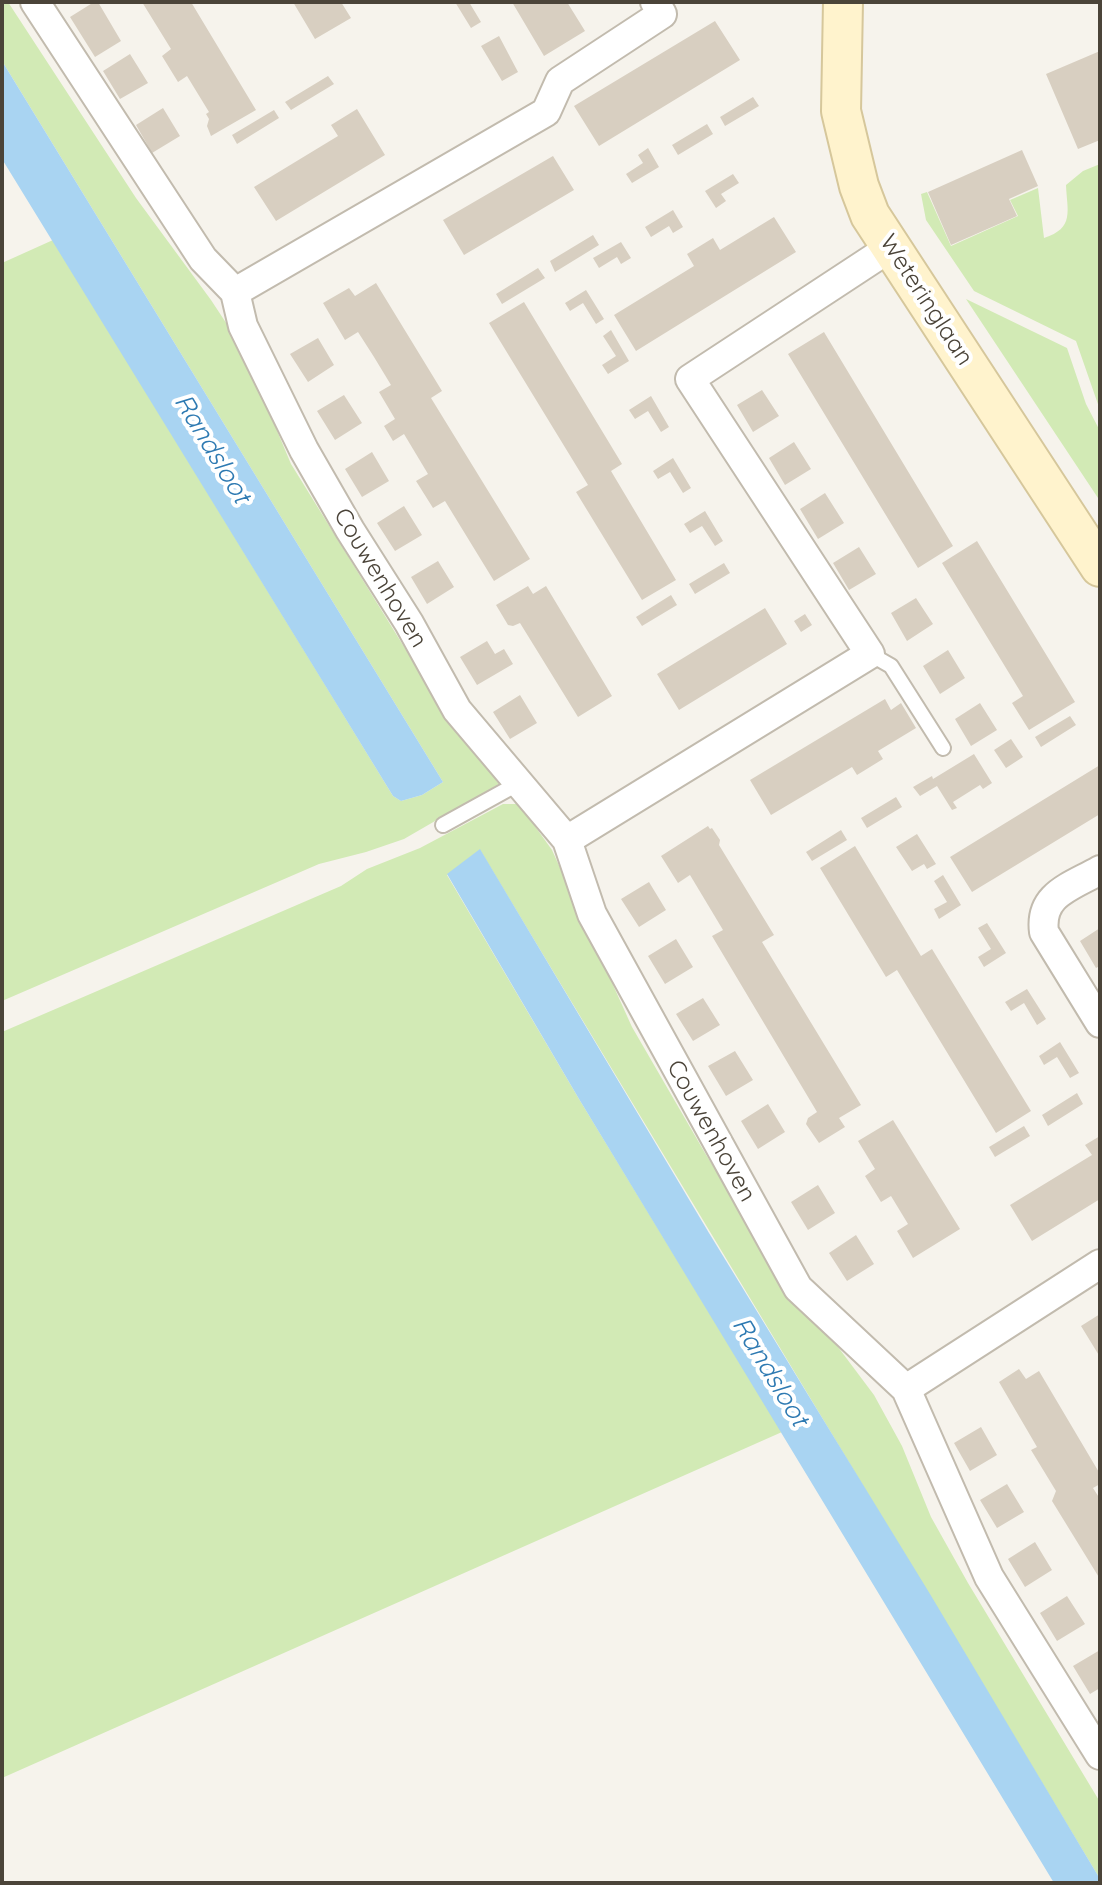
<!DOCTYPE html>
<style>
body{margin:0}
#map{position:relative;width:1102px;height:1885px;overflow:hidden;background:#f6f3ec;font-family:Quicksand,sans-serif}
canvas{display:block}
.frame{position:absolute;inset:0;border:4px solid #4b4439;pointer-events:none}
</style>
<div id="map">
<canvas width="1102" height="1885"></canvas>
<div class="frame"></div>
</div>
<script>
const ctx = document.querySelector('canvas').getContext('2d');
ctx.lineJoin = 'round';
function fillPath(path, color) { ctx.fillStyle = color; ctx.fill(path, 'evenodd'); }
function strokePath(path, color, width, dash) { ctx.strokeStyle = color; ctx.lineWidth = width; ctx.lineCap = dash ? 'butt' : 'round'; ctx.setLineDash(dash || []); ctx.stroke(path); }
function write(font, color, halo, rows, align = 'center') {
  ctx.font = font + ' Quicksand,sans-serif'; ctx.lineWidth = 8; ctx.setLineDash([]); ctx.textBaseline = 'middle'; ctx.strokeStyle = halo; ctx.fillStyle = color; for (const [text, x, y, turn = 0] of rows) {
    ctx.save(); ctx.translate(x, y); ctx.rotate((+turn || 0) * Math.PI / 180); ctx.textAlign = isNaN(turn) ? turn : align; if (halo) ctx.strokeText(text, 0, 0); ctx.fillText(text, 0, 0); ctx.restore();
  }
}
fillPath(new Path2D(`
 M 2,2 L 8,2 L 136,198 L 211,300 L 242,347 L 291,464 L 445,713 L 499,784 L 404,839 L 366,852 L 319,864 L 2,1001 L 2,263 L 53,240 L 393,796 L 401,801 L 422,795 L 443,782 L 2,61 Z
 M 1100,164 L 1100,410 L 1076,341 L 974,291 L 926,220 L 921,194 L 927,192 L 951,246 L 1018,216 L 1010,200 L 1038,188 L 1044,238 C 1075,228 1067,211 1066,185 L 1083,171 Z
 M 966,299 L 1067,348 L 1086,404 L 1100,431 L 1100,501 Z
 M 503,804 L 519,804 L 552,850 L 632,1027 L 705,1153 L 792,1294 L 838,1347 L 874,1395 L 902,1446 L 931,1517 L 968,1583 L 1100,1802 L 1100,1879 L 480,850 L 447,875 L 579,1099 L 782,1432 L 2,1778 L 2,1032 L 341,886 L 367,869 L 420,848 Z`), '#d2eab5');
fillPath(new Path2D(`
 M 2,61 L 443,782 L 422,795 L 401,801 L 393,796 L 2,159 Z
 M 480,849 L 709,1233 L 930,1594 L 1100,1879 L 1100,1883 L 1054,1883 L 579,1099 L 447,874 Z`), '#a9d4f2');
fillPath(new Path2D(`
 M 94,2 L 98,2 L 121,41 L 95,57 L 70,17 Z
 M 142,2 L 191,2 L 256,110 L 211,136 L 207,126 L 209,119 L 206,114 L 209,112 L 187,76 L 178,82 L 162,56 L 171,49 Z
 M 293,2 L 341,2 L 351,18 L 315,39 Z
 M 455,2 L 469,2 L 481,22 L 471,28 Z
 M 512,2 L 567,2 L 585,31 L 544,56 Z
 M 715,21 L 740,60 L 599,146 L 574,106 Z
 M 499,36 L 518,72 L 502,81 L 481,46 Z
 M 1100,51 L 1100,140 L 1078,149 L 1046,74 Z
 M 130,54 L 148,83 L 120,99 L 103,71 Z
 M 328,76 L 334,84 L 291,110 L 285,102 Z
 M 753,97 L 759,106 L 725,126 L 720,117 Z
 M 163,108 L 180,136 L 152,153 L 136,125 Z
 M 357,109 L 385,155 L 276,221 L 254,187 L 338,136 L 331,125 Z
 M 274,110 L 279,118 L 237,144 L 232,135 Z
 M 707,124 L 713,134 L 678,155 L 672,145 Z
 M 648,148 L 659,167 L 632,183 L 626,174 L 643,163 L 638,155 Z
 M 1022,150 L 1038,186 L 1009,199 L 1017,216 L 951,245 L 928,192 Z
 M 553,156 L 574,190 L 464,255 L 443,220 Z
 M 733,174 L 739,183 L 721,194 L 726,201 L 716,208 L 705,191 Z
 M 673,210 L 683,227 L 673,233 L 669,226 L 651,237 L 645,227 Z
 M 774,217 L 796,252 L 636,351 L 614,315 L 694,266 L 687,254 L 713,238 L 720,250 Z
 M 593,235 L 599,245 L 555,272 L 550,261 Z
 M 621,242 L 631,258 L 621,264 L 617,257 L 599,268 L 593,258 Z
 M 538,268 L 545,278 L 502,304 L 496,294 Z
 M 376,283 L 442,391 L 431,398 L 530,559 L 494,581 L 445,501 L 433,508 L 416,481 L 428,474 L 404,434 L 393,441 L 384,426 L 395,419 L 379,392 L 391,385 L 374,357 L 358,332 L 345,340 L 323,303 L 349,288 L 355,296 Z
 M 586,290 L 604,319 L 596,324 L 583,303 L 570,311 L 565,303 Z
 M 524,302 L 622,464 L 611,471 L 676,580 L 642,600 L 576,492 L 588,485 L 489,323 Z
 M 611,330 L 629,361 L 608,374 L 602,365 L 616,356 L 603,336 Z
 M 824,332 L 953,546 L 918,568 L 788,354 Z
 M 318,338 L 334,365 L 308,382 L 290,354 Z
 M 762,390 L 779,416 L 753,432 L 737,405 Z
 M 344,395 L 362,423 L 335,440 L 317,411 Z
 M 651,396 L 669,427 L 661,432 L 648,411 L 635,419 L 629,410 Z
 M 794,442 L 811,469 L 785,485 L 769,458 Z
 M 372,452 L 389,481 L 362,497 L 345,469 Z
 M 673,458 L 691,488 L 683,493 L 670,472 L 658,479 L 653,471 Z
 M 825,493 L 844,523 L 818,539 L 800,509 Z
 M 404,506 L 422,535 L 395,551 L 377,523 Z
 M 705,511 L 723,541 L 715,546 L 702,526 L 690,533 L 684,524 Z
 M 977,541 L 1075,702 L 1029,730 L 1012,703 L 1023,696 L 942,563 Z
 M 859,547 L 876,574 L 849,590 L 833,563 Z
 M 438,561 L 454,587 L 427,604 L 411,577 Z
 M 724,563 L 730,573 L 695,594 L 689,584 Z
 M 528,586 L 533,594 L 546,586 L 612,696 L 578,717 L 520,623 L 513,626 L 508,625 L 496,605 Z
 M 671,595 L 677,605 L 642,626 L 636,617 Z
 M 916,598 L 933,624 L 907,641 L 891,613 Z
 M 765,608 L 787,644 L 679,710 L 657,674 Z
 M 805,614 L 812,625 L 801,632 L 794,621 Z
 M 487,641 L 495,654 L 504,649 L 513,664 L 477,685 L 460,657 Z
 M 948,650 L 965,678 L 940,694 L 923,666 Z
 M 520,695 L 537,723 L 510,739 L 493,712 Z
 M 885,699 L 891,710 L 901,703 L 916,728 L 878,751 L 883,759 L 857,775 L 852,767 L 771,815 L 750,780 Z
 M 980,703 L 997,730 L 971,746 L 955,719 Z
 M 1070,716 L 1076,725 L 1041,747 L 1035,737 Z
 M 1011,739 L 1023,757 L 1006,768 L 994,750 Z
 M 974,754 L 992,783 L 983,789 L 980,785 L 953,802 L 957,808 L 952,810 L 937,786 L 920,796 L 913,787 L 932,776 L 933,779 Z
 M 1100,765 L 1100,814 L 972,892 L 950,857 Z
 M 896,797 L 902,807 L 867,828 L 861,818 Z
 M 708,826 L 710,829 L 712,828 L 720,840 L 719,845 L 774,935 L 762,942 L 861,1105 L 839,1118 L 845,1127 L 819,1143 L 806,1124 L 808,1118 L 817,1112 L 712,936 L 723,930 L 690,875 L 678,883 L 661,856 Z
 M 841,830 L 847,840 L 812,861 L 806,852 Z
 M 917,834 L 936,864 L 927,869 L 924,864 L 912,871 L 896,847 Z
 M 855,846 L 921,956 L 932,949 L 1031,1111 L 996,1133 L 897,970 L 886,977 L 820,868 Z
 M 943,875 L 961,905 L 939,919 L 934,909 L 947,902 L 934,881 Z
 M 649,882 L 666,910 L 639,927 L 621,899 Z
 M 987,923 L 1006,953 L 984,967 L 978,957 L 991,949 L 978,928 Z
 M 1100,928 L 1100,966 L 1096,968 L 1080,941 Z
 M 676,939 L 693,967 L 665,984 L 648,956 Z
 M 1027,989 L 1046,1019 L 1037,1025 L 1024,1003 L 1011,1011 L 1005,1002 Z
 M 703,998 L 720,1025 L 693,1041 L 676,1014 Z
 M 1060,1042 L 1079,1073 L 1070,1078 L 1057,1057 L 1044,1065 L 1039,1056 Z
 M 735,1051 L 753,1080 L 726,1096 L 708,1066 Z
 M 1077,1093 L 1083,1104 L 1048,1126 L 1042,1115 Z
 M 768,1104 L 785,1132 L 758,1149 L 741,1121 Z
 M 893,1120 L 960,1229 L 913,1258 L 897,1231 L 908,1224 L 891,1196 L 881,1202 L 865,1176 L 875,1169 L 858,1141 Z
 M 1024,1126 L 1030,1136 L 995,1157 L 989,1147 Z
 M 1100,1136 L 1100,1199 L 1032,1241 L 1010,1205 L 1092,1155 L 1085,1145 Z
 M 818,1185 L 835,1213 L 808,1230 L 791,1202 Z
 M 856,1235 L 874,1264 L 847,1281 L 829,1253 Z
 M 1100,1314 L 1100,1357 L 1081,1326 Z
 M 1019,1369 L 1026,1379 L 1039,1371 L 1100,1474 L 1100,1484 L 1093,1488 L 1100,1499 L 1100,1579 L 1052,1501 L 1056,1491 L 1031,1450 L 1037,1447 L 999,1382 Z
 M 981,1427 L 997,1455 L 970,1471 L 954,1443 Z
 M 1007,1484 L 1024,1512 L 997,1528 L 980,1500 Z
 M 1035,1542 L 1052,1570 L 1025,1587 L 1008,1559 Z
 M 1067,1596 L 1085,1624 L 1057,1641 L 1040,1613 Z
 M 1100,1650 L 1100,1688 L 1090,1694 L 1073,1666 Z`), '#d8cfc1');
const lane = new Path2D(`
 M 870,654 L 891,666 L 943,748
 M 443,825 L 519,783`);
const street = new Path2D(`
 M 35,2 L 203,259 L 235,292 L 243,326 L 304,450 L 350,530 L 409,623 L 457,710 L 567,840 L 592,914 L 798,1288 L 906,1389 L 989,1577 L 1100,1755
 M 235,292 L 546,112 L 560,81 L 662,14 L 655,2
 M 567,840 L 870,654 L 690,379 L 891,247
 M 1100,870 C 1071,887 1039,894 1044,932 L 1100,1023
 M 906,1389 L 1100,1264`);
const secondary = new Path2D(`
 M 843,2 L 841,111 L 859,186 L 870,215 L 1100,567`);
strokePath(lane, '#c2bbae', 18);
strokePath(street, '#c2bbae', 32);
strokePath(secondary, '#d6c79b', 42);
strokePath(lane, '#fff', 14);
strokePath(street, '#fff', 28);
strokePath(secondary, '#fff3cd', 38);
write('24px', '#4b4439', '#fff', [
 ["Weteringlaan",926,300,57],
 ["Couwenhoven",380,578,59],
 ["Couwenhoven",711,1131,61]
]);
write('italic 26px', '#2e7ab2', '#fff', [
 ["Randsloot",212,449,59],
 ["Randsloot",770,1372,59]
]);
</script>
